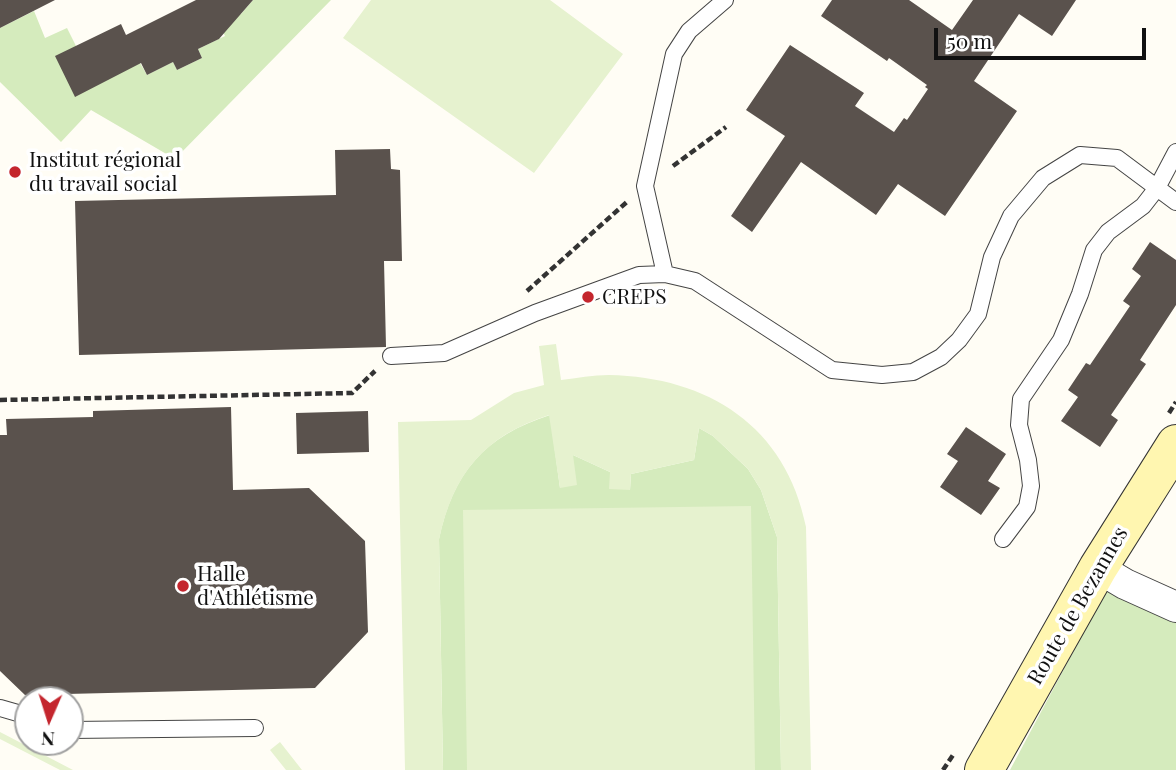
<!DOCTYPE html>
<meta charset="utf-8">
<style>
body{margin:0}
#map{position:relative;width:1176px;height:770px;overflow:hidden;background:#fffdf5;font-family:"Playfair Display",serif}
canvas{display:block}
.north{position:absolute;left:14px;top:686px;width:70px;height:70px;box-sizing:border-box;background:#fff;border:2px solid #a0a0a0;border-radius:50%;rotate:183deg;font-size:19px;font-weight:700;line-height:28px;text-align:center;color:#111}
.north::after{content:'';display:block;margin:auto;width:24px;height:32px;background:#c4262e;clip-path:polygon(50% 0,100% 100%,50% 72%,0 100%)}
.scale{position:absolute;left:934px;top:28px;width:212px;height:32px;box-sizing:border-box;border:4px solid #111;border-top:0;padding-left:9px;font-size:21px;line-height:24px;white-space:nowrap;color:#111;-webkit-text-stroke:5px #fff;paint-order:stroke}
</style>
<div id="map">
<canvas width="1176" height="770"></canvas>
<div class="north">N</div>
<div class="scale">50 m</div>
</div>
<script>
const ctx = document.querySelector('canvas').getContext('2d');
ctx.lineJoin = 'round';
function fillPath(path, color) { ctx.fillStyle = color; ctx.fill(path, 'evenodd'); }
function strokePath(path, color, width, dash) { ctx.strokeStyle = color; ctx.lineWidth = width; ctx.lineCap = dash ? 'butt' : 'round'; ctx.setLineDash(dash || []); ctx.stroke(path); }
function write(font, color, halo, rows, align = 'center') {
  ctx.font = font + ' "Playfair Display",serif'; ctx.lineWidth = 7; ctx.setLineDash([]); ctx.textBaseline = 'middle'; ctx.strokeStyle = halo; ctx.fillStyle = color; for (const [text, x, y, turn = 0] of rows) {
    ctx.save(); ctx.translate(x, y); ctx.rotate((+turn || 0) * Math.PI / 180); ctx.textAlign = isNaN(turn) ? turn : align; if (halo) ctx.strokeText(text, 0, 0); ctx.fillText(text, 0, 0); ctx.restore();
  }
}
fillPath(new Path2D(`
 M 208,0 L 241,14 L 253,0 L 331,0 L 175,159 L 91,110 L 61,142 L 0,82 L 0,28 L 34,11 L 45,38 L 67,28 L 76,46 L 140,63 L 147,75 L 173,62 L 177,70 L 202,58 L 198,49 L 225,36 Z
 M 550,415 L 560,488 L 573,455 L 610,472 L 630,490 L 631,474 L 694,460 L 699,428 L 713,436 L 748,469 L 761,490 L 777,537 L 781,770 L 443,770 L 439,539 C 453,473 484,436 550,415 Z
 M 1105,592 L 1120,592 L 1176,612 L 1176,770 L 1010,770 Z`), '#d5ebbd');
fillPath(new Path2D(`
 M 371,0 L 550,0 L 623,54 L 534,173 L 343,38 Z
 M 556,344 L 561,380 C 577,378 593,375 609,375 C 708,377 786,426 806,527 L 811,770 L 781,770 L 777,537 L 761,490 L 748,469 L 713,436 L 699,428 L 694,460 L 631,474 L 630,490 L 609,489 L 610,472 L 573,455 L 577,485 L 560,488 L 549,415 C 484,436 453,474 439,540 L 443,770 L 405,770 L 398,422 L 471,420 L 514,393 L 544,385 L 539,346 Z
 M 751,506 L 755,770 L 467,770 L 463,510 Z
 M 0,732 L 73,770 L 60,770 L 0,739 Z
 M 280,742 L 302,770 L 286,770 L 270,750 Z`), '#e6f2cf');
fillPath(new Path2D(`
 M 0,0 L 55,0 L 0,28 Z
 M 196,0 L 253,0 L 219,39 L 198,49 L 202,58 L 177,70 L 173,62 L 147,75 L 141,63 L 75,97 L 55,56 L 121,24 L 126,35 Z
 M 832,0 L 909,0 L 952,30 L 973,0 L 1076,0 L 1052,36 L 1019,14 L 974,81 L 1017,111 L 945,216 L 898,184 L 876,215 L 801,162 L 752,232 L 731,216 L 785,136 L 746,110 L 790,45 L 864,93 L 855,106 L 894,132 L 904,118 L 907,120 L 928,89 L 925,87 L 927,85 L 889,58 L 887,61 L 821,16 Z
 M 390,149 L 391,169 L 400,170 L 402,261 L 384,261 L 386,347 L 79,355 L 75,201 L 336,195 L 335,150 Z
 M 1150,242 L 1176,260 L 1176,305 L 1140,360 L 1146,364 L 1111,415 L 1118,420 L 1100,447 L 1061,421 L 1078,397 L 1068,390 L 1086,363 L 1090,365 L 1130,306 L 1123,301 L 1141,276 L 1132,269 Z
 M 231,407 L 233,490 L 309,488 L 365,541 L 368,632 L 315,688 L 25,695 L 0,671 L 0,435 L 7,435 L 6,419 L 93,417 L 93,411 Z
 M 368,411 L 369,452 L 297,454 L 296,413 Z
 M 966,427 L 1006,454 L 988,481 L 1000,488 L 981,515 L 940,487 L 958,461 L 947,454 Z`), '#5a524d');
const lane = new Path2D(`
 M 665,274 L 645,186 L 674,54 L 689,31 L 725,0
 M 391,356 L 444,353 L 535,313 L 639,275 L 665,274 L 695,281 L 832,370 L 882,375 L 913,372 L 941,357 L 959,340 L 978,314 L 992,257 L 1011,216 L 1043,178 L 1080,155 L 1117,158 L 1176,202
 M 1003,539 L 1027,507 L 1031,486 L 1028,460 L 1019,425 L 1021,399 L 1061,340 L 1080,294 L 1094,250 L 1108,232 L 1143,206 L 1157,188 L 1176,152
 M 0,708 L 28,716
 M 70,730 L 255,728`);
const street = new Path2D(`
 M 1098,568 L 1125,584 L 1176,607`);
const secondary = new Path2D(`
 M 984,770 L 1098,568 L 1176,444`);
strokePath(lane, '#444', 18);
strokePath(street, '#444', 32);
strokePath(secondary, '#333', 40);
strokePath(new Path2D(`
 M 673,166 L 726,127
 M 527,291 L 628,201
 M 0,400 L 352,393 L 375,371
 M 1169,413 L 1176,402
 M 943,770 L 953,755`), '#333', 4.5, [7, 3.5]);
strokePath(lane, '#fff', 16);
strokePath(street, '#fff', 30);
strokePath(secondary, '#fff6b0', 38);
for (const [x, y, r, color] of [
 [15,172,7,"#c4262e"],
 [588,297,7,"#c4262e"],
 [183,586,7,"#c4262e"]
]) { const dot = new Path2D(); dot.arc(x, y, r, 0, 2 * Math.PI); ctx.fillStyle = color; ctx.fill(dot); strokePath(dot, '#fff', 2.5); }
write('21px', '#111', '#fff', [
 ["Institut régional",29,160],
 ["du travail social",29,184],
 ["CREPS",602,297],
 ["Halle",197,574],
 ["d'Athlétisme",197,598]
], 'left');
write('21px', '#111', '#fff', [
 ["Route de Bezannes",1078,606,-60]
]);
</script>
